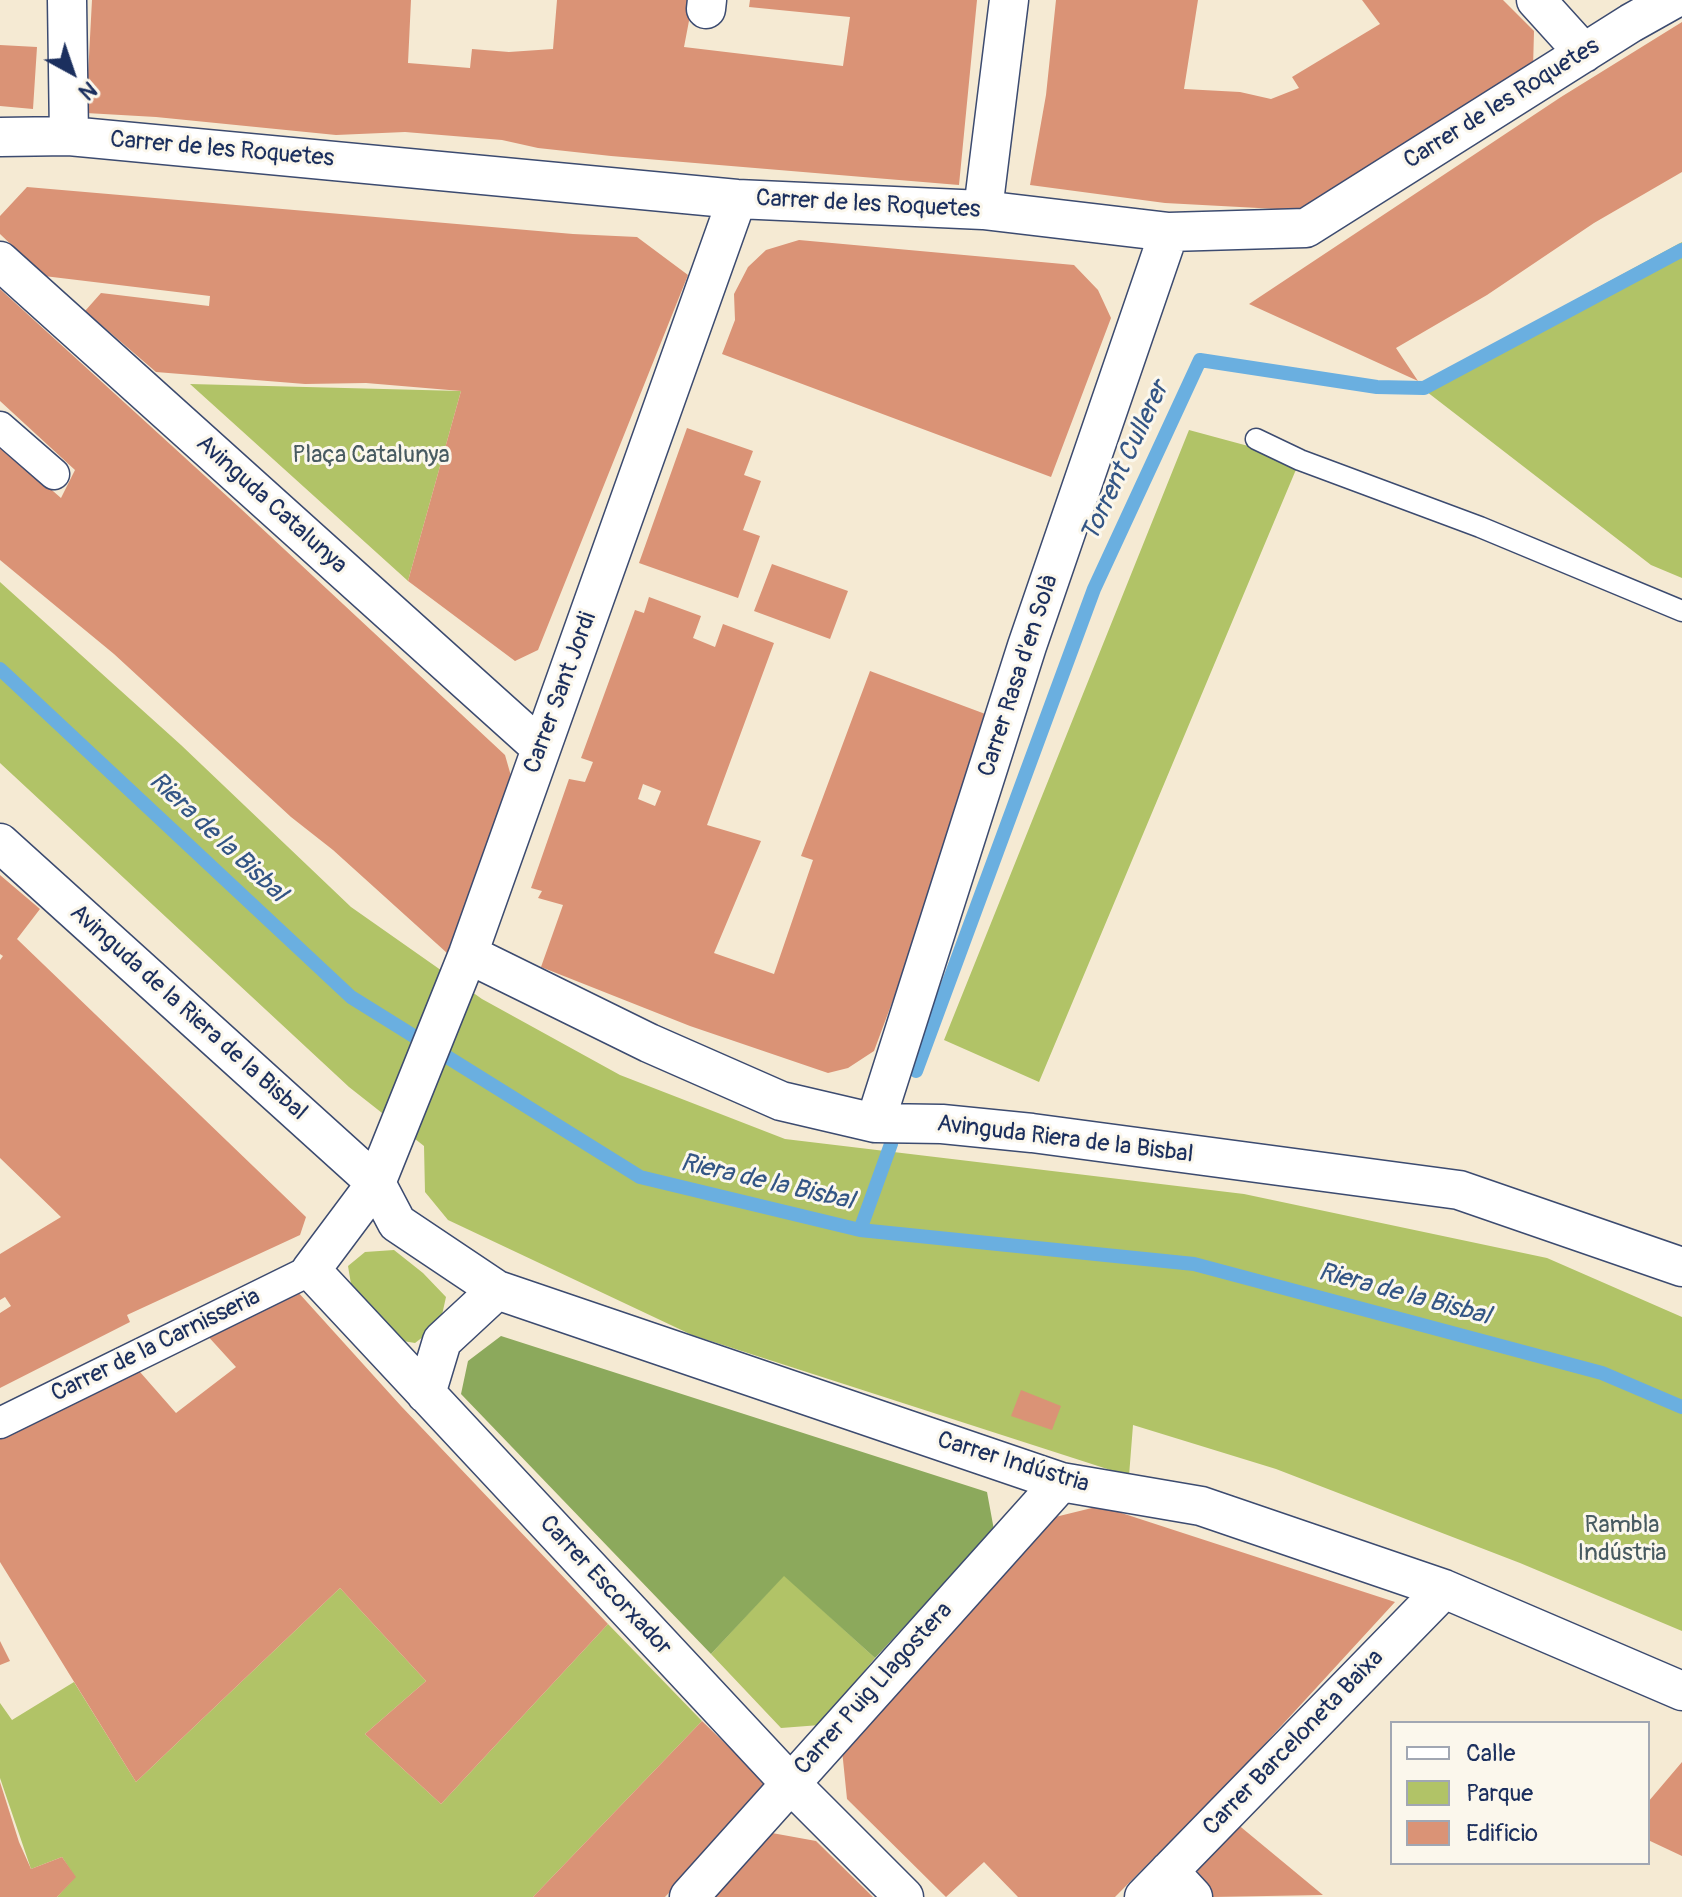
<!DOCTYPE html>
<meta charset="utf-8">
<style>
body{margin:0}
#map{position:relative;width:1682px;height:1897px;overflow:hidden;background:#f5ead3;font-family:Pangolin,sans-serif}
canvas{display:block}
.legend{position:absolute;left:1390px;top:1721px;width:260px;height:144px;box-sizing:border-box;background:#fbf7ec;border:2px solid #a1a7b3;margin:0;padding:10px 14px;list-style:none;font-size:24px;color:#1b2f5e}
.legend li{display:flex;align-items:center;gap:16px;height:40px}
.legend b{width:40px;border:2px solid #a1a7b3}
.north{position:absolute;left:32px;top:32px;width:80px;height:80px;-webkit-text-stroke:6px #fbf7ec;paint-order:stroke;rotate:140deg;font-size:22px;font-weight:700;line-height:32px;text-align:center;color:#1b2f5e}
.north::after{content:'';display:block;margin:auto;width:28px;height:36px;background:#1b2f5e;clip-path:polygon(50% 0,100% 100%,50% 72%,0 100%)}
</style>
<div id="map">
<canvas width="1682" height="1897"></canvas>
<ul class="legend">
<li><b style="height:10px;background:#fff"></b>Calle</li>
<li><b style="height:22px;background:#b1c367"></b>Parque</li>
<li><b style="height:22px;background:#da9376"></b>Edificio</li>
</ul>
<div class="north">N</div>
</div>
<script>
const ctx = document.querySelector('canvas').getContext('2d');
ctx.lineJoin = 'round';
function fillPath(path, color) { ctx.fillStyle = color; ctx.fill(path, 'evenodd'); }
function strokePath(path, color, width, dash) { ctx.strokeStyle = color; ctx.lineWidth = width; ctx.lineCap = dash ? 'butt' : 'round'; ctx.setLineDash(dash || []); ctx.stroke(path); }
function write(font, color, halo, rows, align = 'center') {
  ctx.font = font + ' Pangolin,sans-serif'; ctx.lineWidth = 6; ctx.setLineDash([]); ctx.textBaseline = 'middle'; ctx.strokeStyle = halo; ctx.fillStyle = color; for (const [text, x, y, turn = 0] of rows) {
    ctx.save(); ctx.translate(x, y); ctx.rotate((+turn || 0) * Math.PI / 180); ctx.textAlign = isNaN(turn) ? turn : align; if (halo) ctx.strokeText(text, 0, 0); ctx.fillText(text, 0, 0); ctx.restore();
  }
}
fillPath(new Path2D(`
 M 1682,242 L 1682,578 L 1651,565 L 1418,385 Z
 M 190,384 L 461,391 L 408,581 Z
 M 1189,430 L 1300,460 L 1039,1082 L 944,1040 Z
 M 0,582 L 181,745 L 351,907 L 482,999 L 620,1075 L 785,1139 L 1244,1194 L 1547,1258 L 1682,1317 L 1682,1631 L 1520,1563 L 1276,1469 L 1133,1425 L 1129,1476 L 692,1335 L 448,1220 L 425,1192 L 424,1146 L 349,1087 L 0,763 Z
 M 394,1250 L 423,1273 L 446,1297 L 440,1324 L 415,1343 L 391,1339 L 353,1296 L 348,1266 L 365,1252 Z
 M 784,1575 L 875,1658 L 820,1725 L 781,1728 L 711,1654 Z
 M 340,1588 L 426,1681 L 365,1734 L 441,1804 L 608,1624 L 702,1721 L 533,1897 L 57,1897 L 75,1877 L 62,1857 L 31,1869 L 0,1778 L 0,1703 L 12,1720 L 74,1682 L 136,1782 Z`), '#b1c367');
fillPath(new Path2D(`
 M 501,1336 L 987,1492 L 994,1530 L 875,1658 L 784,1576 L 711,1654 L 461,1394 L 468,1361 Z`), '#8ca95c');
strokePath(new Path2D(`
 M 0,669 L 351,997 L 640,1177 L 860,1230 L 1194,1264 L 1602,1373 L 1682,1407
 M 916,1071 L 1094,589 L 1200,360 L 1377,387 L 1424,388 L 1682,250
 M 860,1230 L 891,1144`), '#6aafe0', 14);
fillPath(new Path2D(`
 M 92,0 L 411,0 L 408,63 L 470,68 L 472,49 L 509,52 L 553,49 L 557,0 L 693,0 L 684,47 L 843,66 L 850,17 L 749,7 L 750,0 L 977,0 L 959,185 L 611,156 L 538,148 L 502,140 L 405,132 L 336,135 L 156,117 L 86,113 Z
 M 1056,0 L 1198,0 L 1184,89 L 1240,92 L 1271,99 L 1299,88 L 1292,77 L 1380,24 L 1362,0 L 1503,0 L 1534,31 L 1533,69 L 1355,180 L 1296,210 L 1165,203 L 1030,185 L 1046,95 Z
 M 1682,22 L 1682,172 L 1594,223 L 1487,295 L 1396,348 L 1418,381 L 1249,304 L 1561,97 Z
 M 0,45 L 37,47 L 33,109 L 0,106 Z
 M 27,187 L 573,234 L 637,237 L 688,275 L 538,650 L 515,661 L 408,581 L 461,391 L 366,383 L 305,384 L 156,372 L 85,311 L 101,293 L 209,306 L 210,296 L 44,276 L 0,234 L 0,216 Z
 M 799,240 L 1074,265 L 1098,290 L 1111,318 L 1051,477 L 722,354 L 735,320 L 734,294 L 748,267 L 766,250 Z
 M 0,289 L 240,508 L 505,755 L 513,783 L 459,940 L 447,953 L 333,850 L 291,817 L 114,654 L 0,560 L 0,445 L 61,498 L 75,470 L 0,401 Z
 M 687,428 L 753,451 L 744,475 L 761,481 L 743,530 L 760,536 L 738,598 L 639,563 Z
 M 772,564 L 848,591 L 830,639 L 754,611 Z
 M 649,597 L 701,616 L 693,638 L 715,647 L 723,624 L 774,643 L 707,825 L 761,841 L 714,953 L 774,974 L 813,860 L 801,856 L 870,671 L 988,715 L 989,742 L 874,1051 L 848,1068 L 828,1073 L 690,1026 L 541,967 L 563,905 L 538,898 L 542,891 L 531,888 L 569,779 L 585,782 L 593,762 L 581,758 L 635,610 L 644,613 ZM 643,784 L 661,791 L 655,806 L 638,799 Z
 M 0,875 L 40,909 L 17,939 L 306,1217 L 300,1235 L 127,1315 L 130,1322 L 0,1388 L 0,1313 L 11,1306 L 5,1297 L 0,1300 L 0,1254 L 61,1217 L 0,1158 L 0,960 L 3,956 L 0,954 Z
 M 297,1291 L 401,1406 L 608,1624 L 441,1804 L 365,1734 L 426,1681 L 340,1588 L 136,1782 L 0,1562 L 0,1431 L 133,1364 L 176,1413 L 236,1367 L 205,1333 Z
 M 1021,1390 L 1061,1406 L 1052,1430 L 1011,1416 Z
 M 1100,1506 L 1395,1602 L 1239,1772 L 1115,1897 L 1018,1897 L 984,1862 L 946,1897 L 847,1799 L 842,1750 L 1047,1519 Z
 M 0,1641 L 10,1661 L 0,1665 Z
 M 702,1721 L 770,1787 L 665,1897 L 533,1897 Z
 M 1682,1762 L 1682,1856 L 1648,1840 L 1648,1802 Z
 M 0,1782 L 19,1842 L 31,1869 L 62,1857 L 76,1877 L 57,1897 L 0,1897 Z
 M 1236,1823 L 1323,1895 L 1211,1897 L 1198,1882 L 1198,1865 Z
 M 772,1833 L 816,1841 L 873,1897 L 714,1897 Z`), '#da9376');
const service = new Path2D(`
 M 1256,439 L 1300,460 L 1480,527 L 1682,611`);
const pedestrian = new Path2D(`
 M 0,427 L 54,474
 M 0,1423 L 311,1270`);
const minor = new Path2D(`
 M 67,0 L 69,136
 M 1536,0 L 1584,53
 M 706,9 L 707,0
 M 0,137 L 69,136 L 737,199 L 983,210 L 1169,232 L 1306,228 L 1631,23 L 1672,0
 M 737,199 L 468,954 L 376,1183 L 311,1270 L 789,1782 L 904,1897
 M 983,210 L 1009,0
 M 0,261 L 541,748
 M 0,843 L 376,1183 L 397,1223 L 497,1290 L 1061,1482 L 1201,1506 L 1444,1589 L 1682,1691
 M 468,954 L 649,1043 L 781,1101 L 875,1123 L 942,1124 L 1032,1133 L 1459,1190 L 1682,1267
 M 875,1123 L 1027,646 L 1169,232
 M 426,1394 L 442,1341 L 497,1290
 M 1169,1871 L 1193,1897
 M 689,1897 L 1061,1482
 M 1144,1897 L 1444,1589`);
strokePath(service, '#3c4b70', 23);
strokePath(pedestrian, '#3c4b70', 33);
strokePath(minor, '#3c4b70', 41);
strokePath(service, '#fff', 20);
strokePath(pedestrian, '#fff', 30);
strokePath(minor, '#fff', 38);
write('24px', '#1b2f5e', '#fbf7ec', [
 ["Carrer de les Roquetes",1502,104,-32],
 ["Carrer de les Roquetes",222,150,5],
 ["Carrer de les Roquetes",868,205,3],
 ["Avinguda Catalunya",271,505,42],
 ["Carrer Rasa d'en Solà",1019,676,-72],
 ["Carrer Sant Jordi",561,693,-70],
 ["Avinguda de la Riera de la Bisbal",188,1013,42],
 ["Avinguda Riera de la Bisbal",1065,1140,7],
 ["Carrer de la Carnisseria",156,1346,-26],
 ["Carrer Indústria",1013,1463,17],
 ["Carrer Escorxador",605,1586,47],
 ["Carrer Puig Llagostera",874,1689,-48],
 ["Carrer Barceloneta Baixa",1294,1743,-46]
]);
write('24px', '#485b61', '#fbf7ec', [
 ["Plaça Catalunya",371,456],
 ["Rambla",1622,1526],
 ["Indústria",1622,1554]
]);
write('italic 26px', '#335585', '#fbf7ec', [
 ["Torrent Cullerer",1126,462,-65],
 ["Riera de la Bisbal",217,838,43],
 ["Riera de la Bisbal",767,1183,13],
 ["Riera de la Bisbal",1404,1295,15]
]);
</script>
